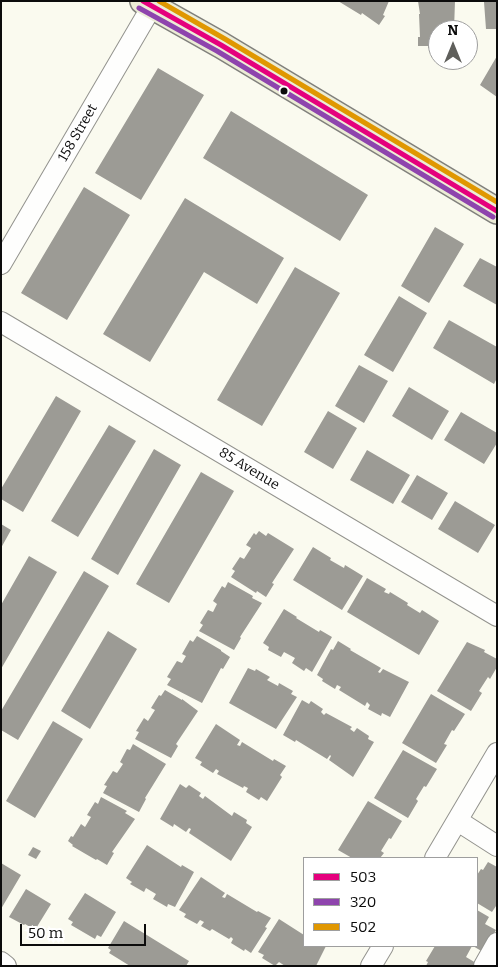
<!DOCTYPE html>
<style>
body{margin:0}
#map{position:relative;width:498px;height:967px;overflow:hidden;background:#fafaef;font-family:Bitter,serif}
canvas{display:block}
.frame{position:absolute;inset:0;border:2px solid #0c0c0c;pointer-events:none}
.legend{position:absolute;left:303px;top:857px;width:175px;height:90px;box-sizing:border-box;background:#fff;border:1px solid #9e9e9e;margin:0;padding:6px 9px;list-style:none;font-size:15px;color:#0c0c0c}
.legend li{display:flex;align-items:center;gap:10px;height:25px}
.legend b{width:25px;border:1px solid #9e9e9e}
.north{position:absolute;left:428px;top:20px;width:50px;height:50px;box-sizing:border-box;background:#fff;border:1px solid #9e9e9e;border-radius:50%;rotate:0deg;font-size:14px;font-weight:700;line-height:20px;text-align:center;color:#0c0c0c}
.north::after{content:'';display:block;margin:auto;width:18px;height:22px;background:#5f5f5b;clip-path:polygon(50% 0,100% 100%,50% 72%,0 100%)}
.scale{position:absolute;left:20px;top:924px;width:126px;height:22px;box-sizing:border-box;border:2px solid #0c0c0c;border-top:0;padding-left:6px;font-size:15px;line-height:18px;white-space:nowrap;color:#0c0c0c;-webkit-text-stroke:4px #fff;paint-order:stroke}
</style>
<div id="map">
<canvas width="498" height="967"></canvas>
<div class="frame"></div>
<ul class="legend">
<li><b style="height:6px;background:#e5007d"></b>503</li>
<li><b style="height:6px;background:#8e44ad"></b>320</li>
<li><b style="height:6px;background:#e09701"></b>502</li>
</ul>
<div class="north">N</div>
<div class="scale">50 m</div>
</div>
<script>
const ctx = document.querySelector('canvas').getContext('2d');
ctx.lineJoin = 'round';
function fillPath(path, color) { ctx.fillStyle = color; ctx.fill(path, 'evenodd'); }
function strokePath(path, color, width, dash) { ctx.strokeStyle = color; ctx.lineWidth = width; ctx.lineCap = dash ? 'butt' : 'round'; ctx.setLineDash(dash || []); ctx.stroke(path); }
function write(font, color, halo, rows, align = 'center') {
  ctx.font = font + ' Bitter,serif'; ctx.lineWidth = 5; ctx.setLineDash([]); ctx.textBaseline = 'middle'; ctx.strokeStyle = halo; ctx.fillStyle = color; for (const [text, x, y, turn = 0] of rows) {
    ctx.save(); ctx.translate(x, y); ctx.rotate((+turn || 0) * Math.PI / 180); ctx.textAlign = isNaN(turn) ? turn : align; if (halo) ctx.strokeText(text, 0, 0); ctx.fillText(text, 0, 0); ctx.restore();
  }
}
fillPath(new Path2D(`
 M 338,1 L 389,1 L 383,15 L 385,16 L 379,25 L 362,13 L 361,15 Z
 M 418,1 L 455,1 L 454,30 L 438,30 L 438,48 L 428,48 L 428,46 L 418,46 L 418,37 L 420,37 L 419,14 L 420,14 Z
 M 486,1 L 497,1 L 497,29 L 486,29 L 484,2 Z
 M 497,56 L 497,97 L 480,85 Z
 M 158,68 L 204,95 L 141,200 L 95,173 Z
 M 231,111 L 368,195 L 340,241 L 203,158 Z
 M 84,187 L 130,215 L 67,320 L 21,293 Z
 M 185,198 L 284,258 L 257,304 L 204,272 L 150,362 L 103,334 Z
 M 435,227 L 464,244 L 429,303 L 401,286 Z
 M 480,258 L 497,267 L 497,305 L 463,286 Z
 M 295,267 L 340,293 L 262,426 L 217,400 Z
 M 399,296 L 427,313 L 393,372 L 364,355 Z
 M 449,320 L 497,347 L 497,378 L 494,384 L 433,348 Z
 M 359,365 L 388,381 L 364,423 L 335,406 Z
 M 409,387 L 449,411 L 432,440 L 392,416 Z
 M 56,396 L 81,411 L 23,512 L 1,499 L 1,489 Z
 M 328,411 L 357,428 L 333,469 L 304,452 Z
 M 461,412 L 497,433 L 497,443 L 484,464 L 444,440 Z
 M 109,425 L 136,441 L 78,537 L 51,521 Z
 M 154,449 L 181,465 L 118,575 L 91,559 Z
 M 367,450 L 410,475 L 393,504 L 350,480 Z
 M 201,472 L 234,491 L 169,603 L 136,584 Z
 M 417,475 L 448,493 L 432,520 L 401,502 Z
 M 455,501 L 495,525 L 478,553 L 438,529 Z
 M 1,524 L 11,530 L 1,548 Z
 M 259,531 L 266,536 L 268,533 L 294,549 L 272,583 L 274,584 L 266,597 L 257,591 L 256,593 L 231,577 L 235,571 L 232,569 L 240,557 L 244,559 L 251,548 L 246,545 L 254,533 L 256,535 Z
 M 313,547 L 331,558 L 330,560 L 344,568 L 345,565 L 363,576 L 342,610 L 293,580 Z
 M 29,556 L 57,572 L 1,669 L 1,605 Z
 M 84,571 L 109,586 L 18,740 L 1,730 L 1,711 Z
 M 367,578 L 386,589 L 384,592 L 389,594 L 390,592 L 408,603 L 407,605 L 420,613 L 422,610 L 439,621 L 419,655 L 347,612 Z
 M 228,582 L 253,596 L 252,598 L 262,603 L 240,637 L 241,638 L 234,650 L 199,631 L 203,625 L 200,623 L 208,610 L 213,612 L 217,604 L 213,601 L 222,586 L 225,588 Z
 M 284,609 L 297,617 L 296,618 L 319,632 L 320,630 L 332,637 L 312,672 L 306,668 L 304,671 L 292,663 L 295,658 L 284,652 L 281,657 L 268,650 L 269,647 L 263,643 Z
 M 108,631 L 137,649 L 90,729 L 61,711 Z
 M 197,636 L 221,650 L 221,651 L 230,657 L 223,669 L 221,668 L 202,703 L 167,685 L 171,679 L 167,677 L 177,661 L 182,663 L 186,656 L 182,654 L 190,640 L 193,642 Z
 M 338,641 L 351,649 L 350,650 L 381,668 L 378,672 L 380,673 L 383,669 L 409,682 L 390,717 L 382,713 L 381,716 L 368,709 L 370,705 L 367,702 L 365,706 L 339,690 L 341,687 L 337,685 L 335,689 L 322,681 L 323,679 L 317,675 L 331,649 L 333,650 Z
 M 467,642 L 485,650 L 484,652 L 497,659 L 497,667 L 490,679 L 488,677 L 479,691 L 482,693 L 471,711 L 437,691 Z
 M 248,668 L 255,671 L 256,669 L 270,677 L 267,680 L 278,686 L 279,683 L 293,691 L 291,694 L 297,697 L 276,729 L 229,703 Z
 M 165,690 L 182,700 L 182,699 L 198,711 L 176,744 L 178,746 L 171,758 L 135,739 L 139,732 L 136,731 L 144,718 L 148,721 L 155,710 L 151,708 L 159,695 L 161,696 Z
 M 431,694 L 465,714 L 454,731 L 452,730 L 444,744 L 447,745 L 436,763 L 402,743 Z
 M 302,700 L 309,704 L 311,701 L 323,709 L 321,712 L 324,715 L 326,713 L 352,727 L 350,729 L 354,732 L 357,728 L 369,736 L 368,739 L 374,742 L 353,777 L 329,760 L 331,756 L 330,755 L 327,759 L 296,740 L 295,742 L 283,735 Z
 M 53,721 L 83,739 L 35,818 L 6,801 Z
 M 216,724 L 240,740 L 237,745 L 240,746 L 242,742 L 273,761 L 274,759 L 286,766 L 280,775 L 282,777 L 267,801 L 261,797 L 259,800 L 246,792 L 248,788 L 244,786 L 243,788 L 217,774 L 219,771 L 216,769 L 213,773 L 200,765 L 202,762 L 195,758 Z
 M 133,744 L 166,764 L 145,798 L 146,799 L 139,812 L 103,793 L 107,786 L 104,785 L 113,771 L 117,773 L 123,764 L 120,762 L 127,749 L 130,750 Z
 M 403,750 L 437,769 L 426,787 L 424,786 L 416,799 L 418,801 L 408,818 L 374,798 Z
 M 180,784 L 186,788 L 189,785 L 201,793 L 199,796 L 203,799 L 205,796 L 232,816 L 234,812 L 247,820 L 246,823 L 252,827 L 231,861 L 189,833 L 191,829 L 189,828 L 186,832 L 174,824 L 173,827 L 160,819 Z
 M 101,797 L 127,811 L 125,813 L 135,819 L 112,852 L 114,853 L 107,865 L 97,859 L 96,860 L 72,846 L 73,845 L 68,841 L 71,836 L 73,837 L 81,824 L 85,827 L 91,817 L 87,815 L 95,802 L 98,804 Z
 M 368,801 L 402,821 L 391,839 L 389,838 L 381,851 L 384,853 L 380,858 L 352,858 L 338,850 Z
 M 147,845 L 181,867 L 182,865 L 194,872 L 175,907 L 168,904 L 167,907 L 153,899 L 156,894 L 146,888 L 144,892 L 130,884 L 132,882 L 126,878 Z
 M 33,847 L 41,851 L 36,859 L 28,855 Z
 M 488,862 L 497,867 L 497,907 L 496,906 L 492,912 L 477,903 L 477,875 L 481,869 L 483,870 Z
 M 1,863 L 21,875 L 1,909 Z
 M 201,877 L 225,893 L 222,897 L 225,898 L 227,894 L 257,912 L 258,911 L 271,918 L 265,927 L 267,928 L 251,953 L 245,949 L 244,951 L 231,943 L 233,939 L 231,937 L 229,939 L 212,929 L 210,931 L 201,926 L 204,922 L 200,920 L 197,924 L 184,917 L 186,914 L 179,910 Z
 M 26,889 L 51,904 L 35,930 L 25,924 L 24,925 L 9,917 Z
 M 85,893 L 116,912 L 101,937 L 97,935 L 95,939 L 71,925 L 73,922 L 68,919 Z
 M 477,910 L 489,917 L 485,924 L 496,930 L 483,952 L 473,946 L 477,946 Z
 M 279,919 L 304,935 L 304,946 L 326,946 L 316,966 L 285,966 L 279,962 L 275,966 L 262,958 L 264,955 L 258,952 Z
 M 124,921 L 189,961 L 186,966 L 130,966 L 109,953 L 111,950 L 108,948 Z
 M 435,946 L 472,946 L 466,957 L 476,963 L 474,966 L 426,966 L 428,962 L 426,961 Z`), '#9c9b95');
const minor = new Path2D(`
 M 1,264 L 155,1
 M 1,322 L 497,616
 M 458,821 L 497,846
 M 435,858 L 497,753
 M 1,962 L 6,966
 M 371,966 L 383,946
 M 484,966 L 497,943`);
const major = new Path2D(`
 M 143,1 L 221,45 L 497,211`);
strokePath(minor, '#93938e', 22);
strokePath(major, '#80807c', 28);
strokePath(minor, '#fefefd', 20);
strokePath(major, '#ececd6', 25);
strokePath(new Path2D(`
 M 143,1 L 221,45 L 497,211`), '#e5007d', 5);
strokePath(new Path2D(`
 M 139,8 L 217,51 L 493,217`), '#8e44ad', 5);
strokePath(new Path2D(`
 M 159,1 L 225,39 L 497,202`), '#e09701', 5);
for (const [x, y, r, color] of [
 [284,91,4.5,"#0c0c0c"]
]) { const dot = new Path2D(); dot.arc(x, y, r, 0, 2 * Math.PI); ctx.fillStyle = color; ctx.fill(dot); strokePath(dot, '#fff', 2); }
write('14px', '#0c0c0c', '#fff', [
 ["158 Street",78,133,-60],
 ["85 Avenue",249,469,31]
]);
</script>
